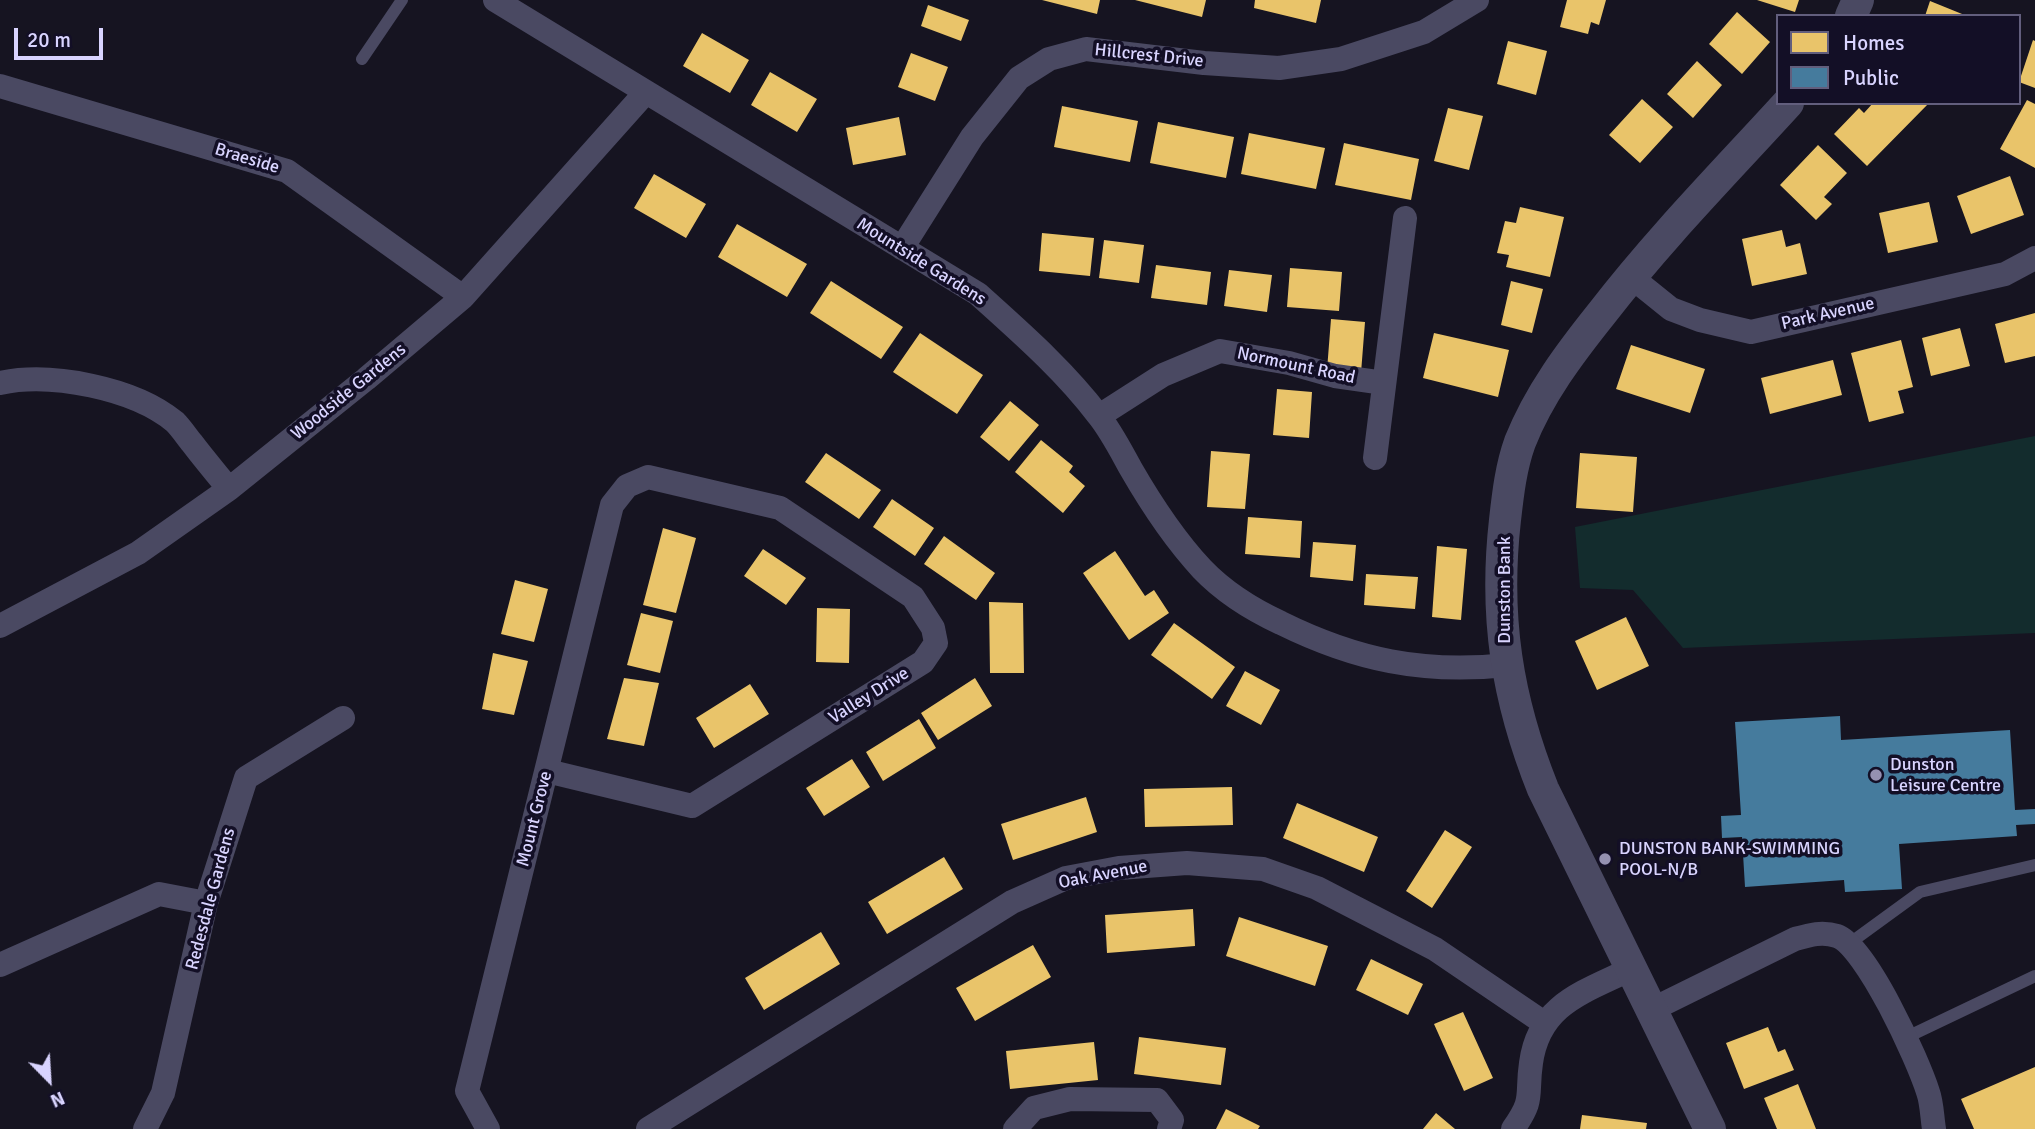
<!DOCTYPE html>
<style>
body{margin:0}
#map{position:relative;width:2035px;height:1129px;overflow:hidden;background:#161421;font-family:Signika,sans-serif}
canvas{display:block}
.legend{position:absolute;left:1776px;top:14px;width:245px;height:91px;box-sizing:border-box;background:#130f26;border:2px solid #625e7d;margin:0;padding:9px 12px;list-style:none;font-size:21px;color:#d9d4ff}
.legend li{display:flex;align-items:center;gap:14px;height:35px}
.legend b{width:35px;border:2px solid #625e7d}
.north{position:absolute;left:14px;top:1045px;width:70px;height:70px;-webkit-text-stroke:5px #130f26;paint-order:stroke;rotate:156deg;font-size:19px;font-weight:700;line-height:28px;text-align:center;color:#d9d4ff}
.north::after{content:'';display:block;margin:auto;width:24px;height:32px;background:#d9d4ff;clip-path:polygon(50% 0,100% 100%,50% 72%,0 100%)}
.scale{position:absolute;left:14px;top:28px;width:89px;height:32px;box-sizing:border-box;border:4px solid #d9d4ff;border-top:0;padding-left:9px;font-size:21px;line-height:24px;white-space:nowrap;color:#d9d4ff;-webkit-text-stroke:5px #130f26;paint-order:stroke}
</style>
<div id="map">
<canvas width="2035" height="1129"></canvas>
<ul class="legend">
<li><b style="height:19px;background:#e9c46a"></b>Homes</li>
<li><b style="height:19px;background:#457b9d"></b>Public</li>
</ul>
<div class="north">N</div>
<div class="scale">20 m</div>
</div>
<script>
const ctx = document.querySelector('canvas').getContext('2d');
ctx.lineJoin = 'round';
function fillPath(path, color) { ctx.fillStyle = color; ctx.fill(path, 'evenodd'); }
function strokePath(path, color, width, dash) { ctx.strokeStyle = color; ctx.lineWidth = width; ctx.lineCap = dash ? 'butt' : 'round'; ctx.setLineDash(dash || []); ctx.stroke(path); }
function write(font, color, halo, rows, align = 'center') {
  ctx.font = font + ' Signika,sans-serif'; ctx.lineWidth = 7; ctx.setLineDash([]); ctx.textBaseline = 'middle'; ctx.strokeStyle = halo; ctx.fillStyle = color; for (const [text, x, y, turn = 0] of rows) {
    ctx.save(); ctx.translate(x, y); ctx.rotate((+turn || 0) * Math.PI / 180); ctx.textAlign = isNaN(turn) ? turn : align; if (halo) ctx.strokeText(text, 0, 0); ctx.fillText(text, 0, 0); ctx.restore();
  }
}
fillPath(new Path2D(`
 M 2035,436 L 2035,633 L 1683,648 L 1633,590 L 1580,588 L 1575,527 Z`), '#132c2d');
fillPath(new Path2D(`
 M 1042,0 L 1100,0 L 1097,14 Z
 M 1135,0 L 1206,0 L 1202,17 Z
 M 1255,0 L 1321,0 L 1316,23 L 1254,8 Z
 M 1567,0 L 1606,0 L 1599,25 L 1591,22 L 1588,34 L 1560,27 Z
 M 1757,0 L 1799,0 L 1795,12 Z
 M 1930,1 L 1967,16 L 1925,16 Z
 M 928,5 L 969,20 L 961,41 L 921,26 Z
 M 1737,12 L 1770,42 L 1742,74 L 1709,44 Z
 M 702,33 L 749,60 L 730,93 L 683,66 Z
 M 2033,40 L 2035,41 L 2035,88 L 2019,82 Z
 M 1508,41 L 1547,51 L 1536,95 L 1497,84 Z
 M 911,53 L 948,67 L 935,101 L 898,87 Z
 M 1697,61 L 1722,85 L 1693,118 L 1667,94 Z
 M 770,72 L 817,99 L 797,132 L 751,105 Z
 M 1642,99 L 1673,127 L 1640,163 L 1609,135 Z
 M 2027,100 L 2035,104 L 2035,168 L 2000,149 Z
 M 1873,103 L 1929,103 L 1867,166 L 1834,134 L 1859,108 L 1864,113 Z
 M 1062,106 L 1138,121 L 1130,162 L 1054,147 Z
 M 1448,108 L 1483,116 L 1469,170 L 1434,161 Z
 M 899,117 L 906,155 L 853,165 L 846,128 Z
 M 1158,122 L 1234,137 L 1226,178 L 1150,163 Z
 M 1249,133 L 1325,148 L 1316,189 L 1241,174 Z
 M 1344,143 L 1419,159 L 1411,200 L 1335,185 Z
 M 1818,145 L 1847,173 L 1824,197 L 1832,204 L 1816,220 L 1780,185 Z
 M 654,174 L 706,204 L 686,238 L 634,208 Z
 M 2010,176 L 2024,215 L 1971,234 L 1957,196 Z
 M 1929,202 L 1938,242 L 1888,253 L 1879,213 Z
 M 1520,207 L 1564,217 L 1550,277 L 1506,267 L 1509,255 L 1497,253 L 1505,221 L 1516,223 Z
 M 737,224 L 807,264 L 787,297 L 718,257 Z
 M 1782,230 L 1786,247 L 1800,243 L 1807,274 L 1752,286 L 1742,239 Z
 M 1042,233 L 1094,238 L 1090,276 L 1039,271 Z
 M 1104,240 L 1144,245 L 1139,283 L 1099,278 Z
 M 1156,265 L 1211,272 L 1207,305 L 1151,298 Z
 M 1290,268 L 1342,272 L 1339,311 L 1287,307 Z
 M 1229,270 L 1272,275 L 1267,312 L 1224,306 Z
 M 831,281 L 903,327 L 881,359 L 810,313 Z
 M 1511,281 L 1543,289 L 1532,333 L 1501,325 Z
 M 2035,313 L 2035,356 L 2005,363 L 1995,324 Z
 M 1331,319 L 1365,322 L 1361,373 L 1327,370 Z
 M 1960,328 L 1970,366 L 1931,376 L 1922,338 Z
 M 920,333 L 983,375 L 957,414 L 893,372 Z
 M 1434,333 L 1509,350 L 1498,397 L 1423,378 Z
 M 1901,340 L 1913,387 L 1898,391 L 1904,413 L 1869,422 L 1851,353 Z
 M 1631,345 L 1705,369 L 1690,413 L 1616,389 Z
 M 1833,360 L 1842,395 L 1770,414 L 1761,378 Z
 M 1277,389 L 1312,392 L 1309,438 L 1273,435 Z
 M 1010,401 L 1039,425 L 1009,461 L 980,437 Z
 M 1041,440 L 1073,466 L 1069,472 L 1085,486 L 1063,513 L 1015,472 Z
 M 1211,451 L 1250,454 L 1245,509 L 1207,507 Z
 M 826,453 L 881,490 L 859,519 L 805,482 Z
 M 1580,453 L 1637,457 L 1633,512 L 1576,508 Z
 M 892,499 L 934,528 L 915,556 L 873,527 Z
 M 1248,517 L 1302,521 L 1300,558 L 1245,554 Z
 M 663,528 L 696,538 L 676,613 L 643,605 Z
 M 944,536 L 995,573 L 976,600 L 924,564 Z
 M 1313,542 L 1356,545 L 1353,581 L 1310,577 Z
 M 1437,546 L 1467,549 L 1461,620 L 1432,617 Z
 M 763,549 L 806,578 L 786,605 L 744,576 Z
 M 1115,551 L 1145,596 L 1154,590 L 1169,613 L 1129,640 L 1083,573 Z
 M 1366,574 L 1418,577 L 1415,609 L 1364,605 Z
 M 515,580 L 548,589 L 534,642 L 501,634 Z
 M 989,602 L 1023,603 L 1024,673 L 990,673 Z
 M 817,608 L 850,609 L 849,663 L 816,662 Z
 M 641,613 L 673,621 L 660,673 L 627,665 Z
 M 1626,617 L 1649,666 L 1597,690 L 1575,641 Z
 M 1174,623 L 1235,667 L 1212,699 L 1151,655 Z
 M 493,653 L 528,661 L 514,715 L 482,709 Z
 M 1245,671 L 1280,690 L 1261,725 L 1226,706 Z
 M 624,678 L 659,683 L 644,746 L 607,739 Z
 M 975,678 L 992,706 L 938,740 L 921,713 Z
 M 750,684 L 769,714 L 714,748 L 696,718 Z
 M 919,719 L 936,748 L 883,781 L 866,752 Z
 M 852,759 L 870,787 L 824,816 L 806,788 Z
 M 1232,787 L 1233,825 L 1145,827 L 1144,789 Z
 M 1086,797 L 1097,832 L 1013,860 L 1001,824 Z
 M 1297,803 L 1378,837 L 1364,872 L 1283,838 Z
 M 1445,830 L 1472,847 L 1432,908 L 1406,891 Z
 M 944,857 L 963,889 L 887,934 L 868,902 Z
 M 1193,909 L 1195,946 L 1107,953 L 1105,915 Z
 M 1239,917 L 1328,946 L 1315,986 L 1226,956 Z
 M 821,932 L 840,964 L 764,1010 L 745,978 Z
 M 1033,945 L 1051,977 L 975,1021 L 956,988 Z
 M 1371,959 L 1423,984 L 1408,1015 L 1356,990 Z
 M 1463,1012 L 1493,1078 L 1464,1091 L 1434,1024 Z
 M 1768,1027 L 1778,1052 L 1785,1049 L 1794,1070 L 1744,1089 L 1726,1043 Z
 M 1139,1037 L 1226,1048 L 1221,1085 L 1134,1074 Z
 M 1094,1042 L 1098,1080 L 1010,1089 L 1006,1051 Z
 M 2035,1067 L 2035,1129 L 1974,1129 L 1961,1099 Z
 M 1798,1084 L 1816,1129 L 1777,1129 L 1764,1098 Z
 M 1226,1109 L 1260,1126 L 1258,1129 L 1216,1129 Z
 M 1436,1113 L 1455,1129 L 1423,1129 Z
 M 1582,1115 L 1647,1123 L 1646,1129 L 1580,1129 Z`), '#e9c46a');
fillPath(new Path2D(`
 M 1840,716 L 1841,740 L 2010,730 L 2015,810 L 2035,809 L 2035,824 L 2016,825 L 2017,836 L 1899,844 L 1902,889 L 1845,892 L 1844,880 L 1745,887 L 1742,837 L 1722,838 L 1721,816 L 1741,815 L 1735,722 Z`), '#457b9d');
strokePath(new Path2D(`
 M 362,59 L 402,0
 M 1850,943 L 1920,892 L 2035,865
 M 1905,1038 L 2035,976`), '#4a4962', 12);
strokePath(new Path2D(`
 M 495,0 L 978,294 C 1020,332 1064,370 1098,415 C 1111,431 1121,451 1131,469 C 1150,502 1176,541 1202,569 C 1223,591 1253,610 1281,623 C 1356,660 1423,674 1507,665
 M 0,86 L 287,171 L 463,297
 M 902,248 L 972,137 L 1019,78 L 1049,59 L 1086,49 L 1204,63 L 1279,68 L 1341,59 L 1424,32 L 1477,0
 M 1630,276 L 1671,309 L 1700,320 L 1751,332 L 2005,274 L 2035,258
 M 0,383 C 51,372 134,388 175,422 C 181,428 187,437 192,443 C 204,459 217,474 229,489
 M 1099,416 L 1163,375 L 1220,351 L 1289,363 L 1335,376 L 1384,383
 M 1375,458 L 1405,218
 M 0,626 L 138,553 L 229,489 L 366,379 L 463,297 L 646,92
 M 0,965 L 159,894 L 206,903
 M 1653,1009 L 1795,939 C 1809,935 1822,931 1837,936 C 1866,946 1918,1060 1928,1092 C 1932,1103 1932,1117 1934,1129
 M 145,1129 L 163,1093 L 206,903 L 246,778 L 343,718
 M 488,1129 L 467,1091 L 612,505 L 627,486 L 648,477 L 780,508 L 913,597 L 933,628 L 936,643 L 923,662 L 692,806 L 547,771
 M 648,1129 L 1012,902 L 1066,878 L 1119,868 L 1187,863 L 1263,869 L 1317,888 L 1435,949 L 1544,1023
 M 1015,1129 L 1034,1108 L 1070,1099 L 1157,1100 L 1172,1120 L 1169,1129
 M 1513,1129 C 1535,1098 1526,1097 1531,1063 C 1539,1003 1585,992 1633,968`), '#4a4962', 24);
strokePath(new Path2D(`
 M 1851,16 L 1858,0
 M 1710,1129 L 1543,789 C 1507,699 1494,617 1505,520 C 1508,493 1511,467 1520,442 C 1539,394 1570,353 1602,313 C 1659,239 1725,172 1788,103`), '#4a4962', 32);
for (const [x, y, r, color] of [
 [1876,775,7,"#9591b1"],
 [1605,859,7,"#9591b1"]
]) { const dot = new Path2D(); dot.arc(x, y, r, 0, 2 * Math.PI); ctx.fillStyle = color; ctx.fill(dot); strokePath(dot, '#130f26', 2.5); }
write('18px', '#d9d4ff', '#130f26', [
 ["Hillcrest Drive",1149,56,6],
 ["Braeside",247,159,17],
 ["Mountside Gardens",921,262,32],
 ["Park Avenue",1828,314,-13],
 ["Normount Road",1296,366,12],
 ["Woodside Gardens",349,392,-39],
 ["Dunston Bank",1505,590,-90],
 ["Valley Drive",869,696,-32],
 ["Mount Grove",535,819,-76],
 ["Oak Avenue",1103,875,-11],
 ["Redesdale Gardens",211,899,-75]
]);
write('18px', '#d9d4ff', '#130f26', [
 ["Dunston",1890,765],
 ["Leisure Centre",1890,786],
 ["DUNSTON BANK-SWIMMING",1619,849],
 ["POOL-N/B",1619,870]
], 'left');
</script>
